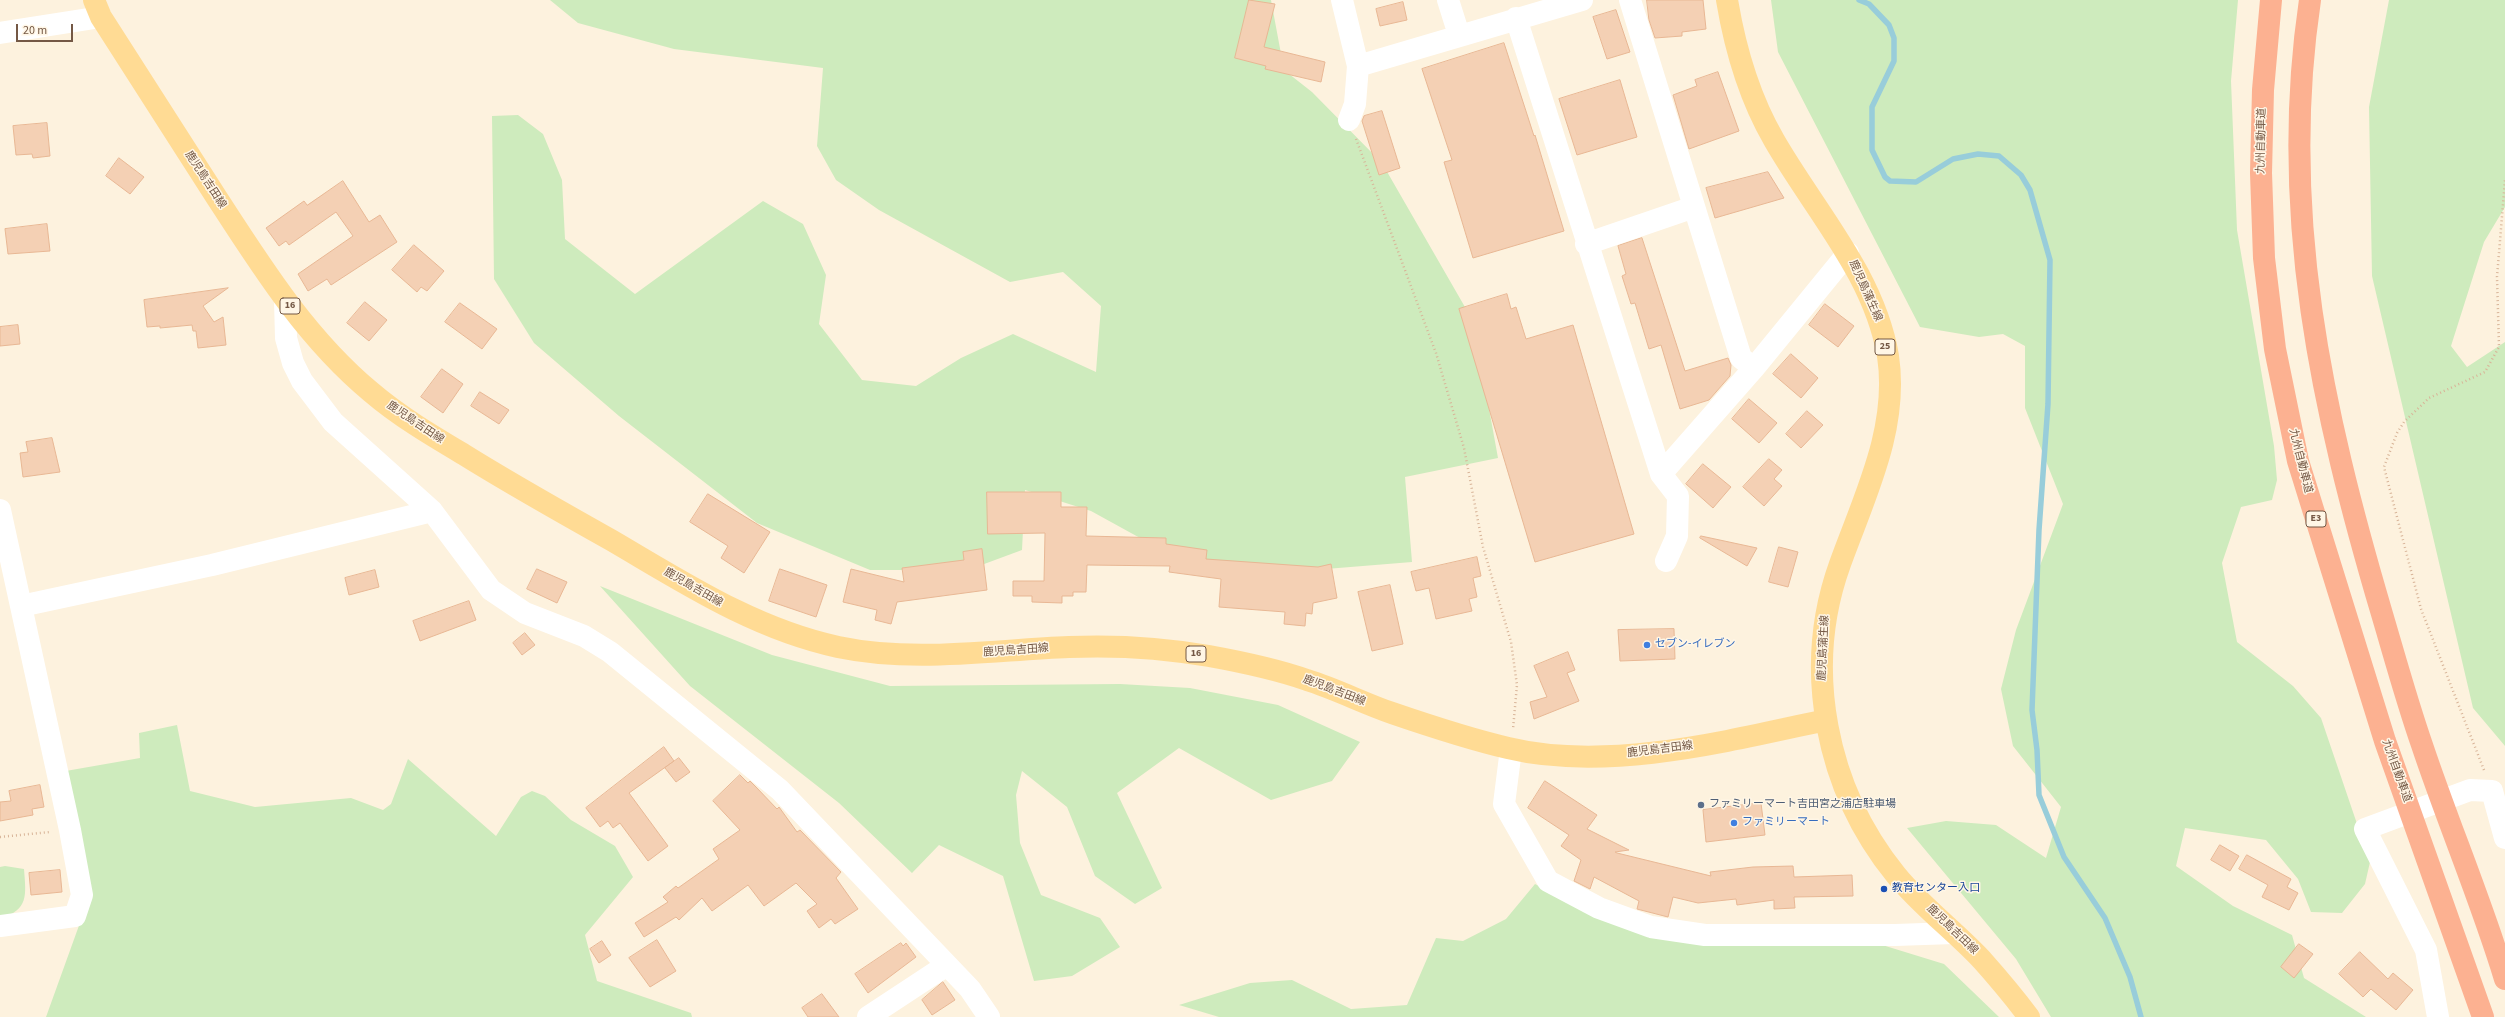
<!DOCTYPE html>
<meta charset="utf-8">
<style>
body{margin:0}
#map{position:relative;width:2505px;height:1017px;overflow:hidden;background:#fdf2de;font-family:"Source Sans 3",sans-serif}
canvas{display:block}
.scale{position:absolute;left:16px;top:24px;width:57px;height:18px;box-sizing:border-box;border:2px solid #745845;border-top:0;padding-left:5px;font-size:12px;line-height:14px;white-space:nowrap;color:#745845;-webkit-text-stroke:3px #fff6e6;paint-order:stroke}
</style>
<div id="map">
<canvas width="2505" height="1017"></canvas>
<div class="scale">20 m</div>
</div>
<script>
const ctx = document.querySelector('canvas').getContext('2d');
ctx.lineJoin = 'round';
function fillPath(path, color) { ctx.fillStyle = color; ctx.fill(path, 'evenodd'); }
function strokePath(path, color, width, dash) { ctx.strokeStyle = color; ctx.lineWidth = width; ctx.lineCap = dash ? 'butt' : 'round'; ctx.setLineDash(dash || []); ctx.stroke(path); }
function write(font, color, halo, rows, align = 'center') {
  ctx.font = font + ' "Source Sans 3","Noto Sans JP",sans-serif'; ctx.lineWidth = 3; ctx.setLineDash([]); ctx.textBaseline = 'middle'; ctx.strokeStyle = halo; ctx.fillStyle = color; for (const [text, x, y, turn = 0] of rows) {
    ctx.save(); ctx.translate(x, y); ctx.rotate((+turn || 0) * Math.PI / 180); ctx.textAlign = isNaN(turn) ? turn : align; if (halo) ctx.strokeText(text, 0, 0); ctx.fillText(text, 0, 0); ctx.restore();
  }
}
fillPath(new Path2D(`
 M 550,0 L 1271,0 L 1284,70 L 1312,92 L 1382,163 L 1473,321 L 1498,458 L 1405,477 L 1412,562 L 1252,575 L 1171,555 L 1091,511 L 1025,490 L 1022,550 L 968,570 L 870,570 L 757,523 L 619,416 L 534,343 L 494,279 L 492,116 L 518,115 L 543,134 L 562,180 L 565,239 L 635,294 L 763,201 L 803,224 L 826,275 L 819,324 L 862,380 L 916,386 L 961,358 L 1013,334 L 1096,372 L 1101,306 L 1063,272 L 1010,282 L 879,210 L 836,180 L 817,146 L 823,68 L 674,49 L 578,23 Z
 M 1771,0 L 2238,0 L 2231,81 L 2237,230 L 2274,446 L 2277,480 L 2272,500 L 2241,507 L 2222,563 L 2237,642 L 2293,686 L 2321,718 L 2370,862 L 2365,884 L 2342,913 L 2311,912 L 2298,879 L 2266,840 L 2185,828 L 2176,866 L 2233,906 L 2292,935 L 2304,978 L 2366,1017 L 2051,1017 L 2016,959 L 1907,828 L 1946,821 L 1996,825 L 2046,858 L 2061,807 L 2013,746 L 2001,689 L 2016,630 L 2063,504 L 2025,408 L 2025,346 L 2003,334 L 1979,337 L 1920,327 L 1778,52 Z
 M 2389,0 L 2505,0 L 2505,207 L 2484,242 L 2451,346 L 2467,367 L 2505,342 L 2505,746 L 2473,708 L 2372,276 L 2369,107 Z
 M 600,586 L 772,655 L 890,686 L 1120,684 L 1190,688 L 1278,705 L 1360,742 L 1332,781 L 1271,800 L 1179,748 L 1117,793 L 1162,888 L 1135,904 L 1095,876 L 1067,807 L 1022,771 L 1016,795 L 1020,843 L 1041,895 L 1100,918 L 1120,947 L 1072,976 L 1034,981 L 1003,876 L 939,845 L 912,873 L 839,803 L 690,686 Z
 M 177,725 L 190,791 L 255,807 L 351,798 L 383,810 L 391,804 L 408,759 L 496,836 L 521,797 L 532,791 L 545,796 L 571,820 L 615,846 L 633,877 L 585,935 L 597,981 L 691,1013 L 692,1017 L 46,1017 L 90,895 L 60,772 L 140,758 L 139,733 Z
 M 5,866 L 24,869 C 26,896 29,909 0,919 L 0,867 Z
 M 1535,884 L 1609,922 L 1879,944 L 1944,964 L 1999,1017 L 1219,1017 L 1179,1005 L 1250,983 L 1292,980 L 1351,1009 L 1407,1005 L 1436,938 L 1463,941 L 1506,919 Z`), '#ceebbd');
strokePath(new Path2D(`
 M 1859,0 L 1869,4 L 1889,25 L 1894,38 L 1894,61 L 1872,107 L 1872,150 L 1885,177 L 1890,181 L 1916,182 L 1953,159 L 1978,154 L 1999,156 L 2021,175 L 2030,190 L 2050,260 L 2048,404 L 2039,530 L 2032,710 L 2037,750 L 2039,795 L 2064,857 L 2105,918 L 2130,977 L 2141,1017`), '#98cdda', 5.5);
const building = new Path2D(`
 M 1249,0 L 1275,4 L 1264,47 L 1325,62 L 1321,82 L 1265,69 L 1266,66 L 1235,58 Z
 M 1647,0 L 1703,0 L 1706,29 L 1682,32 L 1682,36 L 1655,38 L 1649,20 Z
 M 1403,2 L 1407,20 L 1380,26 L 1376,9 Z
 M 1616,10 L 1630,52 L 1607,59 L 1593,17 Z
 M 1504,43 L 1534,136 L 1535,135 L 1564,231 L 1473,258 L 1444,162 L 1452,160 L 1422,69 Z
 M 1718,72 L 1739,131 L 1689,149 L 1673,95 L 1697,86 L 1695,80 Z
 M 1620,80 L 1637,137 L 1577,155 L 1559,99 Z
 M 1382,111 L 1400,168 L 1379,175 L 1362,121 L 1364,116 Z
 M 47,123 L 50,156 L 33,158 L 32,154 L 16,155 L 13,126 Z
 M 119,158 L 144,177 L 130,194 L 106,176 Z
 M 1768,172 L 1784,198 L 1715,218 L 1706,188 Z
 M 343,181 L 369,222 L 380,215 L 397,242 L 331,285 L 327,279 L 308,291 L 298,274 L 353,236 L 336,212 L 289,245 L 286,241 L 279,246 L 266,228 L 304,201 L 307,205 Z
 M 47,224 L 50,251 L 8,254 L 5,229 Z
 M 1642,238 L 1685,371 L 1728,358 L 1731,365 L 1730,376 L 1709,400 L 1680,409 L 1661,345 L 1649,349 L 1635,303 L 1631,304 L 1622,276 L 1626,274 L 1618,246 Z
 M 414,245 L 444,271 L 427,291 L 421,287 L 417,292 L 392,270 Z
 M 228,288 L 203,306 L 214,322 L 223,317 L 226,345 L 198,348 L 196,331 L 193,331 L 192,325 L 160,328 L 160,326 L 147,327 L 144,300 Z
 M 1507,294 L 1511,309 L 1516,307 L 1526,339 L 1573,325 L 1634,534 L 1535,562 L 1459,309 Z
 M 365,302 L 387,320 L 369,341 L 347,323 Z
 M 460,303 L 497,329 L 482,349 L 445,322 Z
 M 1825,304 L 1854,326 L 1838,347 L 1809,325 Z
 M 18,325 L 20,344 L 0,346 L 0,327 Z
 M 1791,354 L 1818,378 L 1801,398 L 1773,374 Z
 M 442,369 L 463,384 L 443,413 L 421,397 Z
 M 480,392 L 509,410 L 499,424 L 471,406 Z
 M 1749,399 L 1777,423 L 1759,443 L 1732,419 Z
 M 1807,411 L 1823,425 L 1801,448 L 1786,434 Z
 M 52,438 L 60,472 L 23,477 L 20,453 L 28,452 L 26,442 Z
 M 1769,459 L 1782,470 L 1774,479 L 1782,486 L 1764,506 L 1743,487 Z
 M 1703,464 L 1731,487 L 1713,508 L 1686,484 Z
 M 987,492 L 1061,492 L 1061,507 L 1087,507 L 1086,536 L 1166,538 L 1166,544 L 1207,550 L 1206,559 L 1318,567 L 1331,564 L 1337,598 L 1313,603 L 1312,614 L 1306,613 L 1305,626 L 1284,624 L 1285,612 L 1219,607 L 1221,579 L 1169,572 L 1170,566 L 1087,565 L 1086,592 L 1073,592 L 1073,596 L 1062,596 L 1062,603 L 1032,602 L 1032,596 L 1013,596 L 1013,581 L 1044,581 L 1045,533 L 988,534 Z
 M 708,494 L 770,532 L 744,573 L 721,558 L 728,546 L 690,522 Z
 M 1701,536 L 1757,548 L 1747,566 L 1700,538 Z
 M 1779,547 L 1798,552 L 1788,587 L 1769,582 Z
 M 982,549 L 987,590 L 897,602 L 891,624 L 875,620 L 877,610 L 843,602 L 851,569 L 904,582 L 902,568 L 964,560 L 963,552 Z
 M 1477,557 L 1481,576 L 1473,578 L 1477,597 L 1469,599 L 1472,611 L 1436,619 L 1429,588 L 1416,591 L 1411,572 Z
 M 537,569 L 567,582 L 557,603 L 527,589 Z
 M 780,569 L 827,585 L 816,617 L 769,601 Z
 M 375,570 L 379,587 L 349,595 L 345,578 Z
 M 1390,585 L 1403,644 L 1372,651 L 1358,592 Z
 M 469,601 L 476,620 L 420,641 L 413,621 Z
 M 1674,629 L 1675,659 L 1620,661 L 1618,630 Z
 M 525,633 L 535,645 L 522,655 L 513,643 Z
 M 1568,652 L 1575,670 L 1567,673 L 1579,701 L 1534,719 L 1530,702 L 1547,697 L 1534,666 Z
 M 664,747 L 674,761 L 629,793 L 668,846 L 648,861 L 620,823 L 613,828 L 608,821 L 600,827 L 586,808 Z
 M 679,758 L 690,772 L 676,782 L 665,768 Z
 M 740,775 L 748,783 L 750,781 L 756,787 L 777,809 L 779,807 L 797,832 L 800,830 L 841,872 L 836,878 L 858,909 L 835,924 L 831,919 L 819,928 L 807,911 L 817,904 L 796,883 L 764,906 L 748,885 L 712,911 L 702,898 L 679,920 L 676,917 L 644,937 L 635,923 L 668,902 L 663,897 L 676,886 L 678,888 L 719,859 L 713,849 L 740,830 L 713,801 Z
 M 1545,781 L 1597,815 L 1587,829 L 1629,850 L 1615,852 L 1617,853 L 1711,876 L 1710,872 L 1753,867 L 1793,866 L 1794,877 L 1852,875 L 1853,896 L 1794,897 L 1795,908 L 1774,909 L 1774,900 L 1737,905 L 1736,899 L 1698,903 L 1673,897 L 1668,917 L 1637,909 L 1639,901 L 1594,877 L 1590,889 L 1574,881 L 1581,860 L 1561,846 L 1569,835 L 1528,808 Z
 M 40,785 L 44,807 L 32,809 L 33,815 L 0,821 L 0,802 L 11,801 L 9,791 Z
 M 1761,803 L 1765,835 L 1706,842 L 1703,810 Z
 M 2220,845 L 2239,856 L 2230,871 L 2211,860 Z
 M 2247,855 L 2291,879 L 2287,887 L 2298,893 L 2289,910 L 2262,897 L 2268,885 L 2239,869 Z
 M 60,870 L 62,892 L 31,895 L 29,873 Z
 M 657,940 L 676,971 L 650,987 L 629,958 Z
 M 602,941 L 611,955 L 599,963 L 590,949 Z
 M 901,943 L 903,946 L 906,943 L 916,957 L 868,993 L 855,974 Z
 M 2299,944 L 2313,954 L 2294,978 L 2281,967 Z
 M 2360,952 L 2388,979 L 2393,973 L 2413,990 L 2396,1010 L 2371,989 L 2363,997 L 2339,974 Z
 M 943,982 L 955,1000 L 932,1015 L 922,1000 Z
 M 822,994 L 839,1017 L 808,1017 L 802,1008 Z`);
fillPath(building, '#f4d0b4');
strokePath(building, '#e8b794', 1);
strokePath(new Path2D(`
 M 1356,139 L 1436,353 L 1464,448 L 1483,547 L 1511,642 L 1517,685 L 1513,729
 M 2484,770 L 2421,609 L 2384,467 L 2397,433 L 2404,422 L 2429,398 L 2485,372 L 2499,347 L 2497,277 L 2505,180
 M 0,837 L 50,832`), '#d8b498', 2.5, [1, 3]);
strokePath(new Path2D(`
 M 1342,0 L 1358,66
 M 1448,0 L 1459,35
 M 1630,0 L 1741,358 L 1754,368
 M 1516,18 L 1661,474 L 1678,496 L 1677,536 L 1666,561
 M 0,33 L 101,17
 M 1349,120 L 1355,104 L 1358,66 L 1582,0
 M 1586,244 L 1694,207
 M 285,300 L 286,338 L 293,363 L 302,381 L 333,422 L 432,511 L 491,590 L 525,613 L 584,636 L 610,652 L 780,790 L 970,989 L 989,1017
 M 1661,474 L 1754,368 L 1848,253
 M 0,510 L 70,830 L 82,895 L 75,916 L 0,926
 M 21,606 L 212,565 L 432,511
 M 1511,749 L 1504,804 L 1548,881 L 1599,908 L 1651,927 L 1705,935 L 1895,935 L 1954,933
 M 868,1017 L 947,965
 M 2438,1017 L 2426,950 L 2365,829 L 2470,790 L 2492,791 L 2505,838`), '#fff', 22);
strokePath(new Path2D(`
 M 94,0 L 101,17 C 139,76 177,136 215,195 C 261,266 306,338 371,392 C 399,416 431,435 463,454 C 511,484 561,512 611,540 C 683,582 754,629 838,647 C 914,663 992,650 1069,647 C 1116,645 1163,648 1209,656 C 1242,662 1276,669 1307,680 C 1336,689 1363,703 1392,713 C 1430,726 1469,739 1508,748 C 1607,772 1728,741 1826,720
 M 1727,0 C 1735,48 1749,97 1774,140 C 1814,210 1874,274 1888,356 C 1899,429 1864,497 1840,564 C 1802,669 1826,789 1896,875 C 1921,906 1955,931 1982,960 C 1998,978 2014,997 2029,1017`), '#ffdb94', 22);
strokePath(new Path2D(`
 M 2271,0 L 2263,90 L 2261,173 L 2264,258 L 2275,349 L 2298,461 L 2385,741 L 2483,1017
 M 2310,0 C 2278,213 2322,411 2382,614 C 2395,658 2407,702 2422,745 C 2448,823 2481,900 2505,979`), '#fcb191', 22);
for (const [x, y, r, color] of [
 [1647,645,4,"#3f7fe0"],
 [1701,805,4,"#5c6f8a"],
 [1734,823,4,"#3f7fe0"],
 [1884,889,4,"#1a4fb4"]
]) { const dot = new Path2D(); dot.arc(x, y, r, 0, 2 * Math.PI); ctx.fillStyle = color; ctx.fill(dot); strokePath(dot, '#fff6e6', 1.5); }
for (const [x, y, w] of [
 [290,306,20],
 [1885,347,20],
 [2316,519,20],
 [1196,654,20]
]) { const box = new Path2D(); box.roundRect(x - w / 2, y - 8, w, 16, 3); ctx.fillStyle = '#fff6e6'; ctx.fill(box); strokePath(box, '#745845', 1); }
write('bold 10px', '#745845', null, [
 ["16",290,306],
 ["25",1885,347],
 ["E3",2316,519],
 ["16",1196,654]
]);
write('11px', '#745845', '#fff6e6', [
 ["九州自動車道",2262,141,-89],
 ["鹿児島吉田線",205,180,57],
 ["鹿児島蒲生線",1865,291,66],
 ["鹿児島吉田線",415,423,34],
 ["九州自動車道",2300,461,76],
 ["鹿児島吉田線",693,588,30],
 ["鹿児島蒲生線",1824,648,-87],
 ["鹿児島吉田線",1016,651,-4],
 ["鹿児島吉田線",1334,691,21],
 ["鹿児島吉田線",1660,750,-7],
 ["九州自動車道",2396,771,70],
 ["鹿児島吉田線",1952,930,44]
]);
write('11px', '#366cbe', '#fff6e6', [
 ["セブン-イレブン",1655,645],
 ["ファミリーマート",1742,823]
], 'left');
write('11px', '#4e5e75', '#fff6e6', [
 ["ファミリーマート吉田宮之浦店駐車場",1709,805]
], 'left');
write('11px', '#164399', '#fff6e6', [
 ["教育センター入口",1892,889]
], 'left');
</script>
